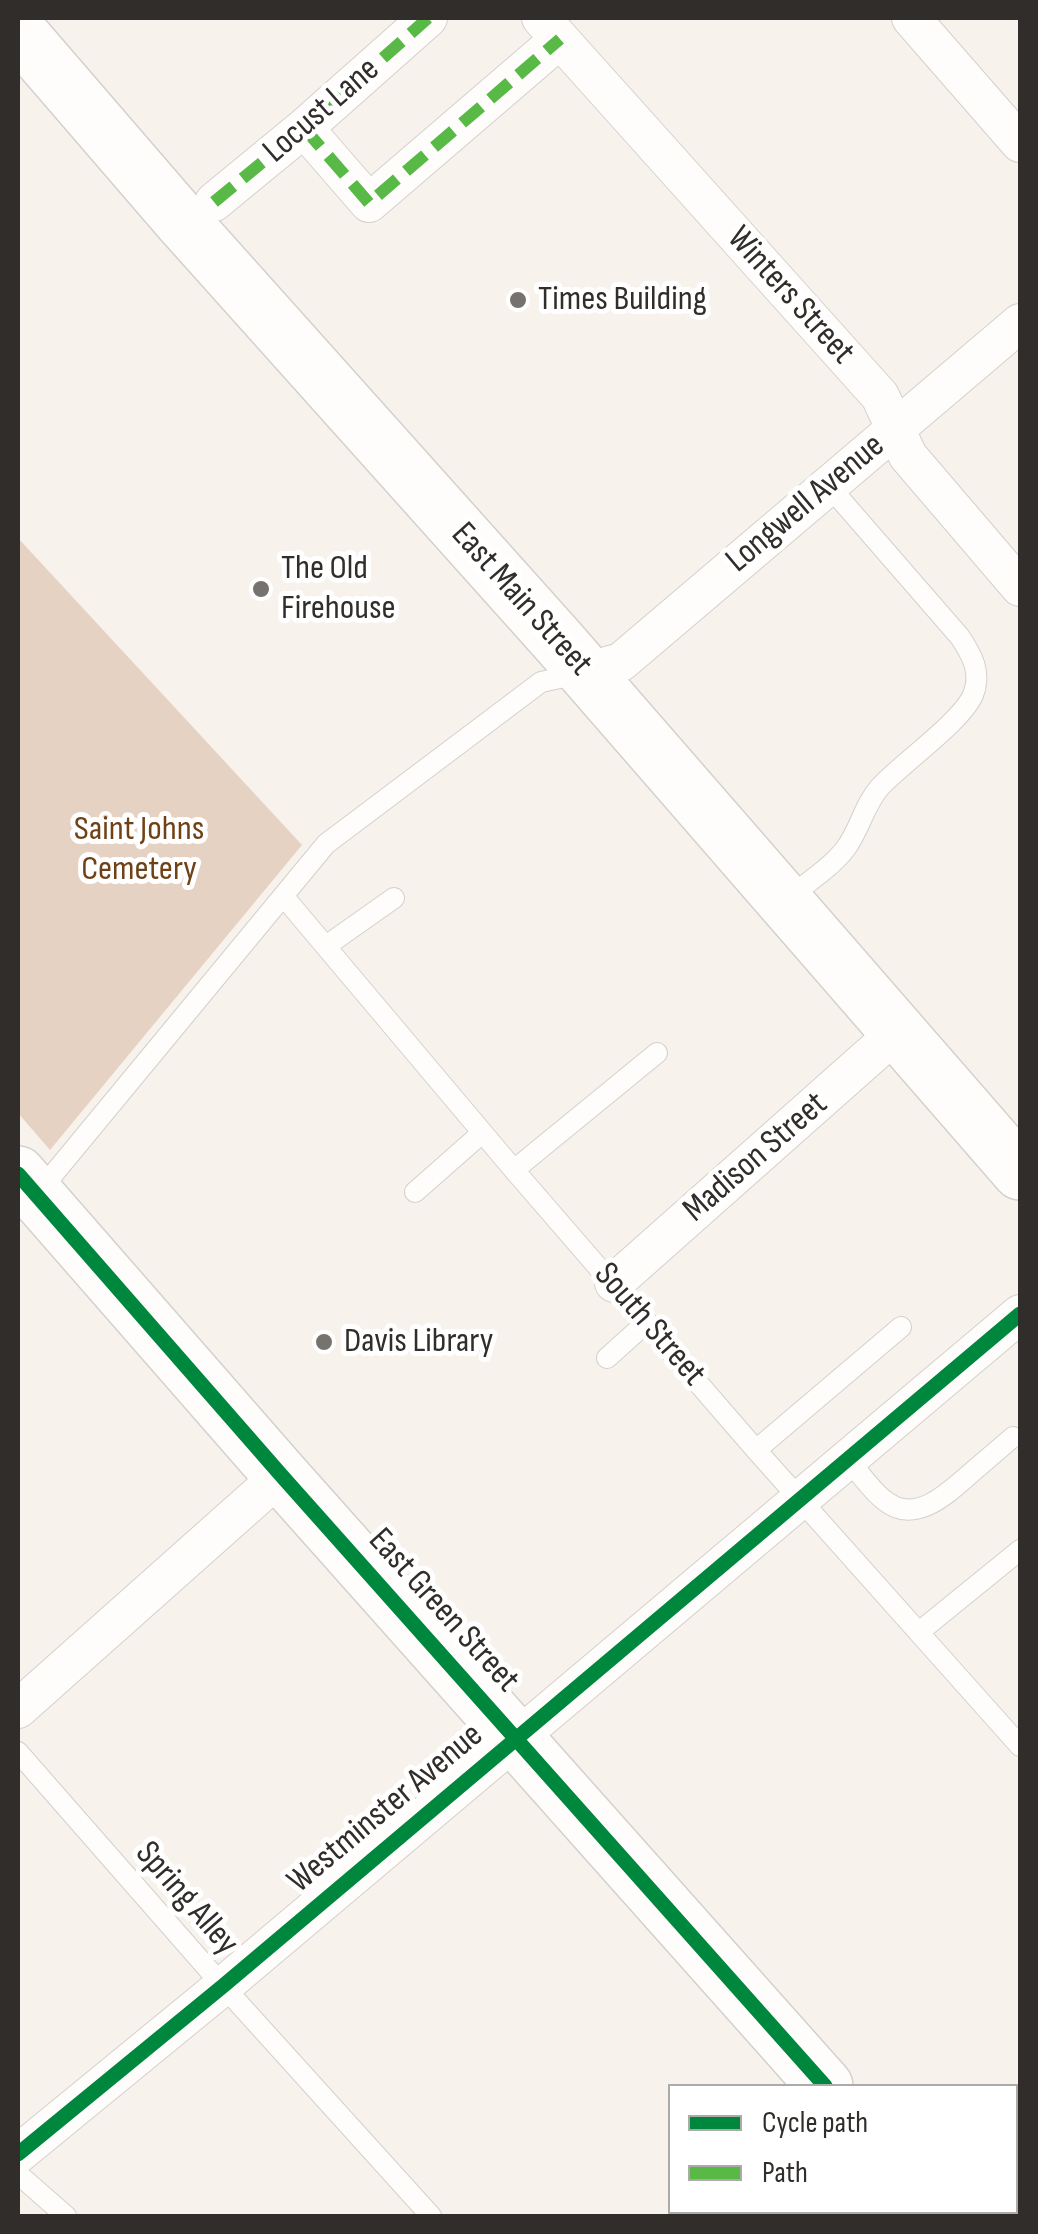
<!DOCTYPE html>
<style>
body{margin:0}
#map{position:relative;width:1038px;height:2234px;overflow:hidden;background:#f7f2ec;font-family:"Sofia Sans Condensed",sans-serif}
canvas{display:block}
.frame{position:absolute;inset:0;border:20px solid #312d2a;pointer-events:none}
.legend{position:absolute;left:668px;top:2084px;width:350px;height:130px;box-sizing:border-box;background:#fff;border:2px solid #adabaa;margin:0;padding:12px 18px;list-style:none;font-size:30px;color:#312d2a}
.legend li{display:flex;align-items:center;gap:20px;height:50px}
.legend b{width:50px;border:2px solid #adabaa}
</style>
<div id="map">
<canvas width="1038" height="2234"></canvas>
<div class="frame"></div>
<ul class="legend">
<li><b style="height:12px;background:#00873e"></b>Cycle path</li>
<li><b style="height:12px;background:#58b947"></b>Path</li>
</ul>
</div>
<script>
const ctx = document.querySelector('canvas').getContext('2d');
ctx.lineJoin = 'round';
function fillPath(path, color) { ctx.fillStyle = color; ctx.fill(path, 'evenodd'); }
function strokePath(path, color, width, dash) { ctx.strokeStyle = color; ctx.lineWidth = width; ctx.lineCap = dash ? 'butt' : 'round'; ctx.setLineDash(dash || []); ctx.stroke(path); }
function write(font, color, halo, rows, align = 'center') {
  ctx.font = font + ' "Sofia Sans Condensed",sans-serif'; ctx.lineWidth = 10; ctx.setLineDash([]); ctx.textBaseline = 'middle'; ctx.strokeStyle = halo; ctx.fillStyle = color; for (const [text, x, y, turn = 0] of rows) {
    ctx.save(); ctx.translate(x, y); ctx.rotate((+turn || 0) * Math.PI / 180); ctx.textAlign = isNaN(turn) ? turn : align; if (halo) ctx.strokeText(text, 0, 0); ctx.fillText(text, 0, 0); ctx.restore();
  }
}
fillPath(new Path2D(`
 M 18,538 L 302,845 L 50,1150 L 18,1113 Z`), '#e6d2c2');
const lane = new Path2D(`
 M 284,897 L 514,1170 L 756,1450 L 1020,1746
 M 787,899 C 806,883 831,868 846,848 C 860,829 864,805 880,787 C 902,763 961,722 973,695 C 982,673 972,655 960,637 L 828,485
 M 326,946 L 394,898
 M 514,1170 L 657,1053
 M 415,1192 L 482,1133
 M 37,1194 L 326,844 L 541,682 L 578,674
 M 607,1358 L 647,1322
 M 756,1450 L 901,1327
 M 848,1459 C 859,1472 870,1489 884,1500 C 915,1526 948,1493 971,1473 C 985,1461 999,1449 1013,1437
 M 919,1632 L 1020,1550
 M 18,1752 L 223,1986 L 431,2216
 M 18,2174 L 66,2216`);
const street = new Path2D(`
 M 541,18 L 880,396 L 908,456 L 1020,587
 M 911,18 L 1020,143
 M 304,128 L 369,203 L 560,39
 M 214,202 L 304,128 L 428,18
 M 585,672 L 621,662 L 1020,323
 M 614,1283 L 897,1032
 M 18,1709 L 281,1475
 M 1016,2125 L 1020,2121
 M 18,2154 L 223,1986 L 1020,1314`);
const secondary = new Path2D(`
 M 18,31 L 181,220 L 559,642 L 1020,1172
 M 18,1174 L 281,1475 L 825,2086
 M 936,2212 L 941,2216`);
strokePath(lane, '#d4d0cb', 22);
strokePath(street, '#d4d0cb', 40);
strokePath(secondary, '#d4d0cb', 58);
strokePath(lane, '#fefdfc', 20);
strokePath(street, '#fefdfc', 38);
strokePath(secondary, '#fefdfc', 55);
strokePath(new Path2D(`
 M 304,128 L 369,203 L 560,39
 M 214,202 L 304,128 L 428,18`), '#58b947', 12, [25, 12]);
strokePath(new Path2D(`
 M 18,1174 L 281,1475 L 825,2086
 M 18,2154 L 223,1986 L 1020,1314`), '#00873e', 15);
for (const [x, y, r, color] of [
 [518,300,10,"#76726e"],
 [261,589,10,"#76726e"],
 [324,1342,10,"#76726e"]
]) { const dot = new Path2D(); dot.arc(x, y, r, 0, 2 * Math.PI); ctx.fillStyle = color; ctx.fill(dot); strokePath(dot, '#fff', 4); }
write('35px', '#312d2a', '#fff', [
 ["Locust Lane",322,111,-41],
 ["Winters Street",790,296,48],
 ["Longwell Avenue",806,504,-40],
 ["East Main Street",521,600,48],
 ["Madison Street",756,1158,-41],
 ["South Street",649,1325,49],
 ["East Green Street",443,1611,48],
 ["Westminster Avenue",386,1809,-40],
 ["Spring Alley",186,1899,49]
]);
write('35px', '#312d2a', '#fff', [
 ["Times Building",538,300],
 ["The Old",281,569],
 ["Firehouse",281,609],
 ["Davis Library",344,1342]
], 'left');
write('35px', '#6f4117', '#fff', [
 ["Saint Johns",139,830],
 ["Cemetery",139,870]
]);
</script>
